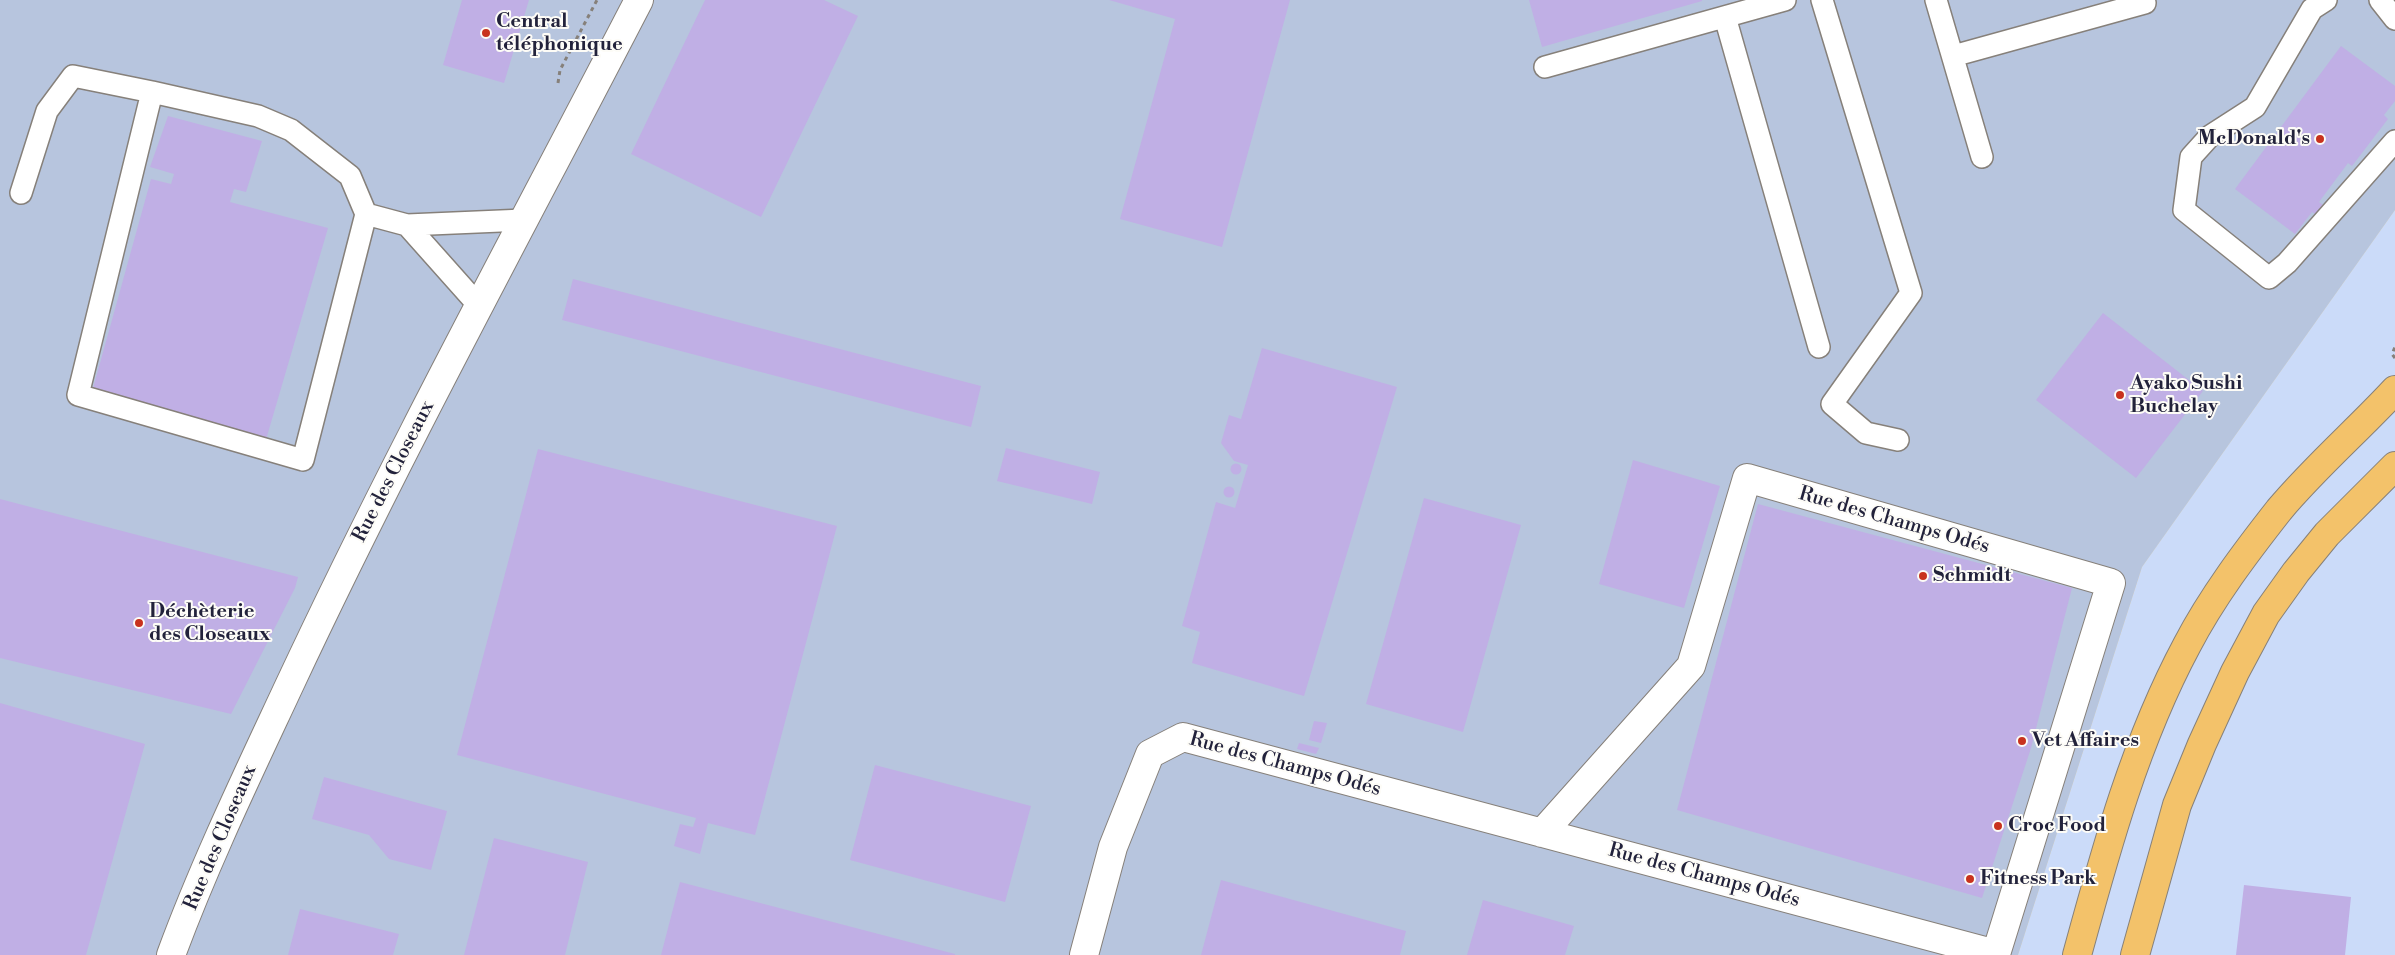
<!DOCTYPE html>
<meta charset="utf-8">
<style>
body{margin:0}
canvas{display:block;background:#ebddba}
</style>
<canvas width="2395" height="955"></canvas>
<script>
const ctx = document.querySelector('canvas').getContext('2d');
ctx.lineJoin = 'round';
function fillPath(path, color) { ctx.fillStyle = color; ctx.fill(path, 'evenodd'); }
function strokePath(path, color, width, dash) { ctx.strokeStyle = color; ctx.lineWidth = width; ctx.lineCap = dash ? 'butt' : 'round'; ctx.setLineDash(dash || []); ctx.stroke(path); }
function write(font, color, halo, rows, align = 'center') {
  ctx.font = font + ' "Libre Bodoni",serif'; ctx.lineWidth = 4; ctx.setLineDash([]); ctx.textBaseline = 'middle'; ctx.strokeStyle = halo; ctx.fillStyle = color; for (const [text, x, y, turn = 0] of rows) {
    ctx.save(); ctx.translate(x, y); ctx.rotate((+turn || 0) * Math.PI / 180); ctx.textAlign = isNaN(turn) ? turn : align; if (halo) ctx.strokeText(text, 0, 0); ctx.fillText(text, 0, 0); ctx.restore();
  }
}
fillPath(new Path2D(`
 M 2395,210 L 2395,955 L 2018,955 L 2142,567 Z`), '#cbdbf9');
fillPath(new Path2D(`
 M 0,0 L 2395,0 L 2395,210 L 2142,567 L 2018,955 L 0,955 Z`), '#b7c5de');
fillPath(new Path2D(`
 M 462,0 L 529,0 L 504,83 L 443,65 Z
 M 705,0 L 824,0 L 858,16 L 761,217 L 631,154 Z
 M 1109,0 L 1290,0 L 1222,247 L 1120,219 L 1175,19 Z
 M 1529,0 L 1702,0 L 1702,1 L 1542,47 Z
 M 2341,46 L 2395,86 L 2395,101 L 2384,115 L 2388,119 L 2352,166 L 2348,163 L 2319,202 L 2323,205 L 2317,215 L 2312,212 L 2295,234 L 2235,189 Z
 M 168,116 L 262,141 L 246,192 L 234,189 L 230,202 L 328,228 L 265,443 L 92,392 L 151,179 L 171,184 L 174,174 L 150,167 Z
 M 573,279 L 981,386 L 971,427 L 562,320 Z
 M 2103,313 L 2203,391 L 2136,478 L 2036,400 Z
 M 1262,348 L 1397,387 L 1304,696 L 1192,663 L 1200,632 L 1182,626 L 1216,502 L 1235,508 L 1248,465 L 1234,461 L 1221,443 L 1229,415 L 1241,419 Z
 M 1006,448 L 1100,472 L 1092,504 L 997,481 Z
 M 538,449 L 837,526 L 755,835 L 708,823 L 700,854 L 674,846 L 680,824 L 693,827 L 696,818 L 457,755 Z
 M 1633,460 L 1720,486 L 1684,608 L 1599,584 Z
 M1230.5 469a5.5 5.5 0 1 1 11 0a5.5 5.5 0 1 1-11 0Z
 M1223.5 492a5.5 5.5 0 1 1 11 0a5.5 5.5 0 1 1-11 0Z
 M 1424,498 L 1521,525 L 1463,732 L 1366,704 Z
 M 0,499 L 298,577 L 295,588 L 231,714 L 0,658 Z
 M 1758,504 L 2072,588 L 2031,748 L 1982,898 L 1677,810 Z
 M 0,703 L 145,744 L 86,955 L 0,955 Z
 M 1314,721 L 1327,723 L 1321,743 L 1309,740 Z
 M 1299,743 L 1319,748 L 1316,754 L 1297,749 Z
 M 875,765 L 1031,806 L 1005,902 L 850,860 Z
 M 324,777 L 447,811 L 431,870 L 389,859 L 369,835 L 312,819 Z
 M 494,838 L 588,862 L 565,955 L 464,955 Z
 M 1221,880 L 1406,931 L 1400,955 L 1201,955 Z
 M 680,882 L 955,954 L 955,955 L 661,955 Z
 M 2244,885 L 2351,897 L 2345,955 L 2236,955 Z
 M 1483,900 L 1574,926 L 1565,955 L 1467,955 Z
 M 300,909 L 399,934 L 393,955 L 288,955 Z`), '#c0afe5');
const service = new Path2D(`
 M 1822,0 L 1911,293 L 1832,404 L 1866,433 L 1898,440
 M 1936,0 L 1982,157
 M 2326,0 L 2312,9 L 2255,107 L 2210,136 L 2191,157 L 2184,210 L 2269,278 L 2287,263 L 2395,141
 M 2380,0 L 2395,19
 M 1725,17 L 1819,347
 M 1953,56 L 2145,3
 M 1545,67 L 1785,0
 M 152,92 L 258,116 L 291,130 L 350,176 L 366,214 L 303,460 L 78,395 Z
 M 21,193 L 47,111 L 73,76 L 152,92
 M 366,214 L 407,225 L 524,220
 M 407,225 L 480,307`);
const minor = new Path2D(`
 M 171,955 C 205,863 248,774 289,686 C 398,453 521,228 639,0
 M 1084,955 L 1113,847 L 1150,754 L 1183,737 L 1996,954 L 2111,583 L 1747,478 L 1691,666 L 1542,833`);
const primary = new Path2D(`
 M 2077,955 C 2106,849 2135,742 2187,645 C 2212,597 2246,552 2279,510 C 2315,467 2357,431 2395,390
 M 2135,955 L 2177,805 L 2202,744 L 2235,672 L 2266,614 L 2296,572 L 2327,534 L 2395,466`);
strokePath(service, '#86807a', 24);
strokePath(minor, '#86807a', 30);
strokePath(primary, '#86807a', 30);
strokePath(new Path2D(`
 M 558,83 L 560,70 L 597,0
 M 2395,358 L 2392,354 L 2395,347`), '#86807a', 3, [4, 4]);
strokePath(service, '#fff', 21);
strokePath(minor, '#fff', 28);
strokePath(primary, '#f3c26a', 28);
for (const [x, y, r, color] of [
 [486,33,5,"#c8321e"],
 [2320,139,5,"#c8321e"],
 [2120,395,5,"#c8321e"],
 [1923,576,5,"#c8321e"],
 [139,623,5,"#c8321e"],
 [2022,741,5,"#c8321e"],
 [1998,826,5,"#c8321e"],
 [1970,879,5,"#c8321e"]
]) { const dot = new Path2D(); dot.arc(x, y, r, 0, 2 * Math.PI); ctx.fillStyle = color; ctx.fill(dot); strokePath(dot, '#fdfcf7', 2); }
write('bold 20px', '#22223b', '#fdfcf7', [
 ["Central",496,22],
 ["téléphonique",496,45],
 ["McDonald's",2310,139,"right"],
 ["Ayako Sushi",2130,384],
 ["Buchelay",2130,407],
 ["Schmidt",1933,576],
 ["Déchèterie",149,612],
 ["des Closeaux",149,635],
 ["Vet Affaires",2032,741],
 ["Croc Food",2008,826],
 ["Fitness Park",1980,879]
], 'left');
write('20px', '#22223b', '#fdfcf7', [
 ["Rue des Closeaux",394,472,-63],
 ["Rue des Champs Odés",1894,521,16],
 ["Rue des Champs Odés",1285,765,15],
 ["Rue des Closeaux",221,838,-67],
 ["Rue des Champs Odés",1704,876,15]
]);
</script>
